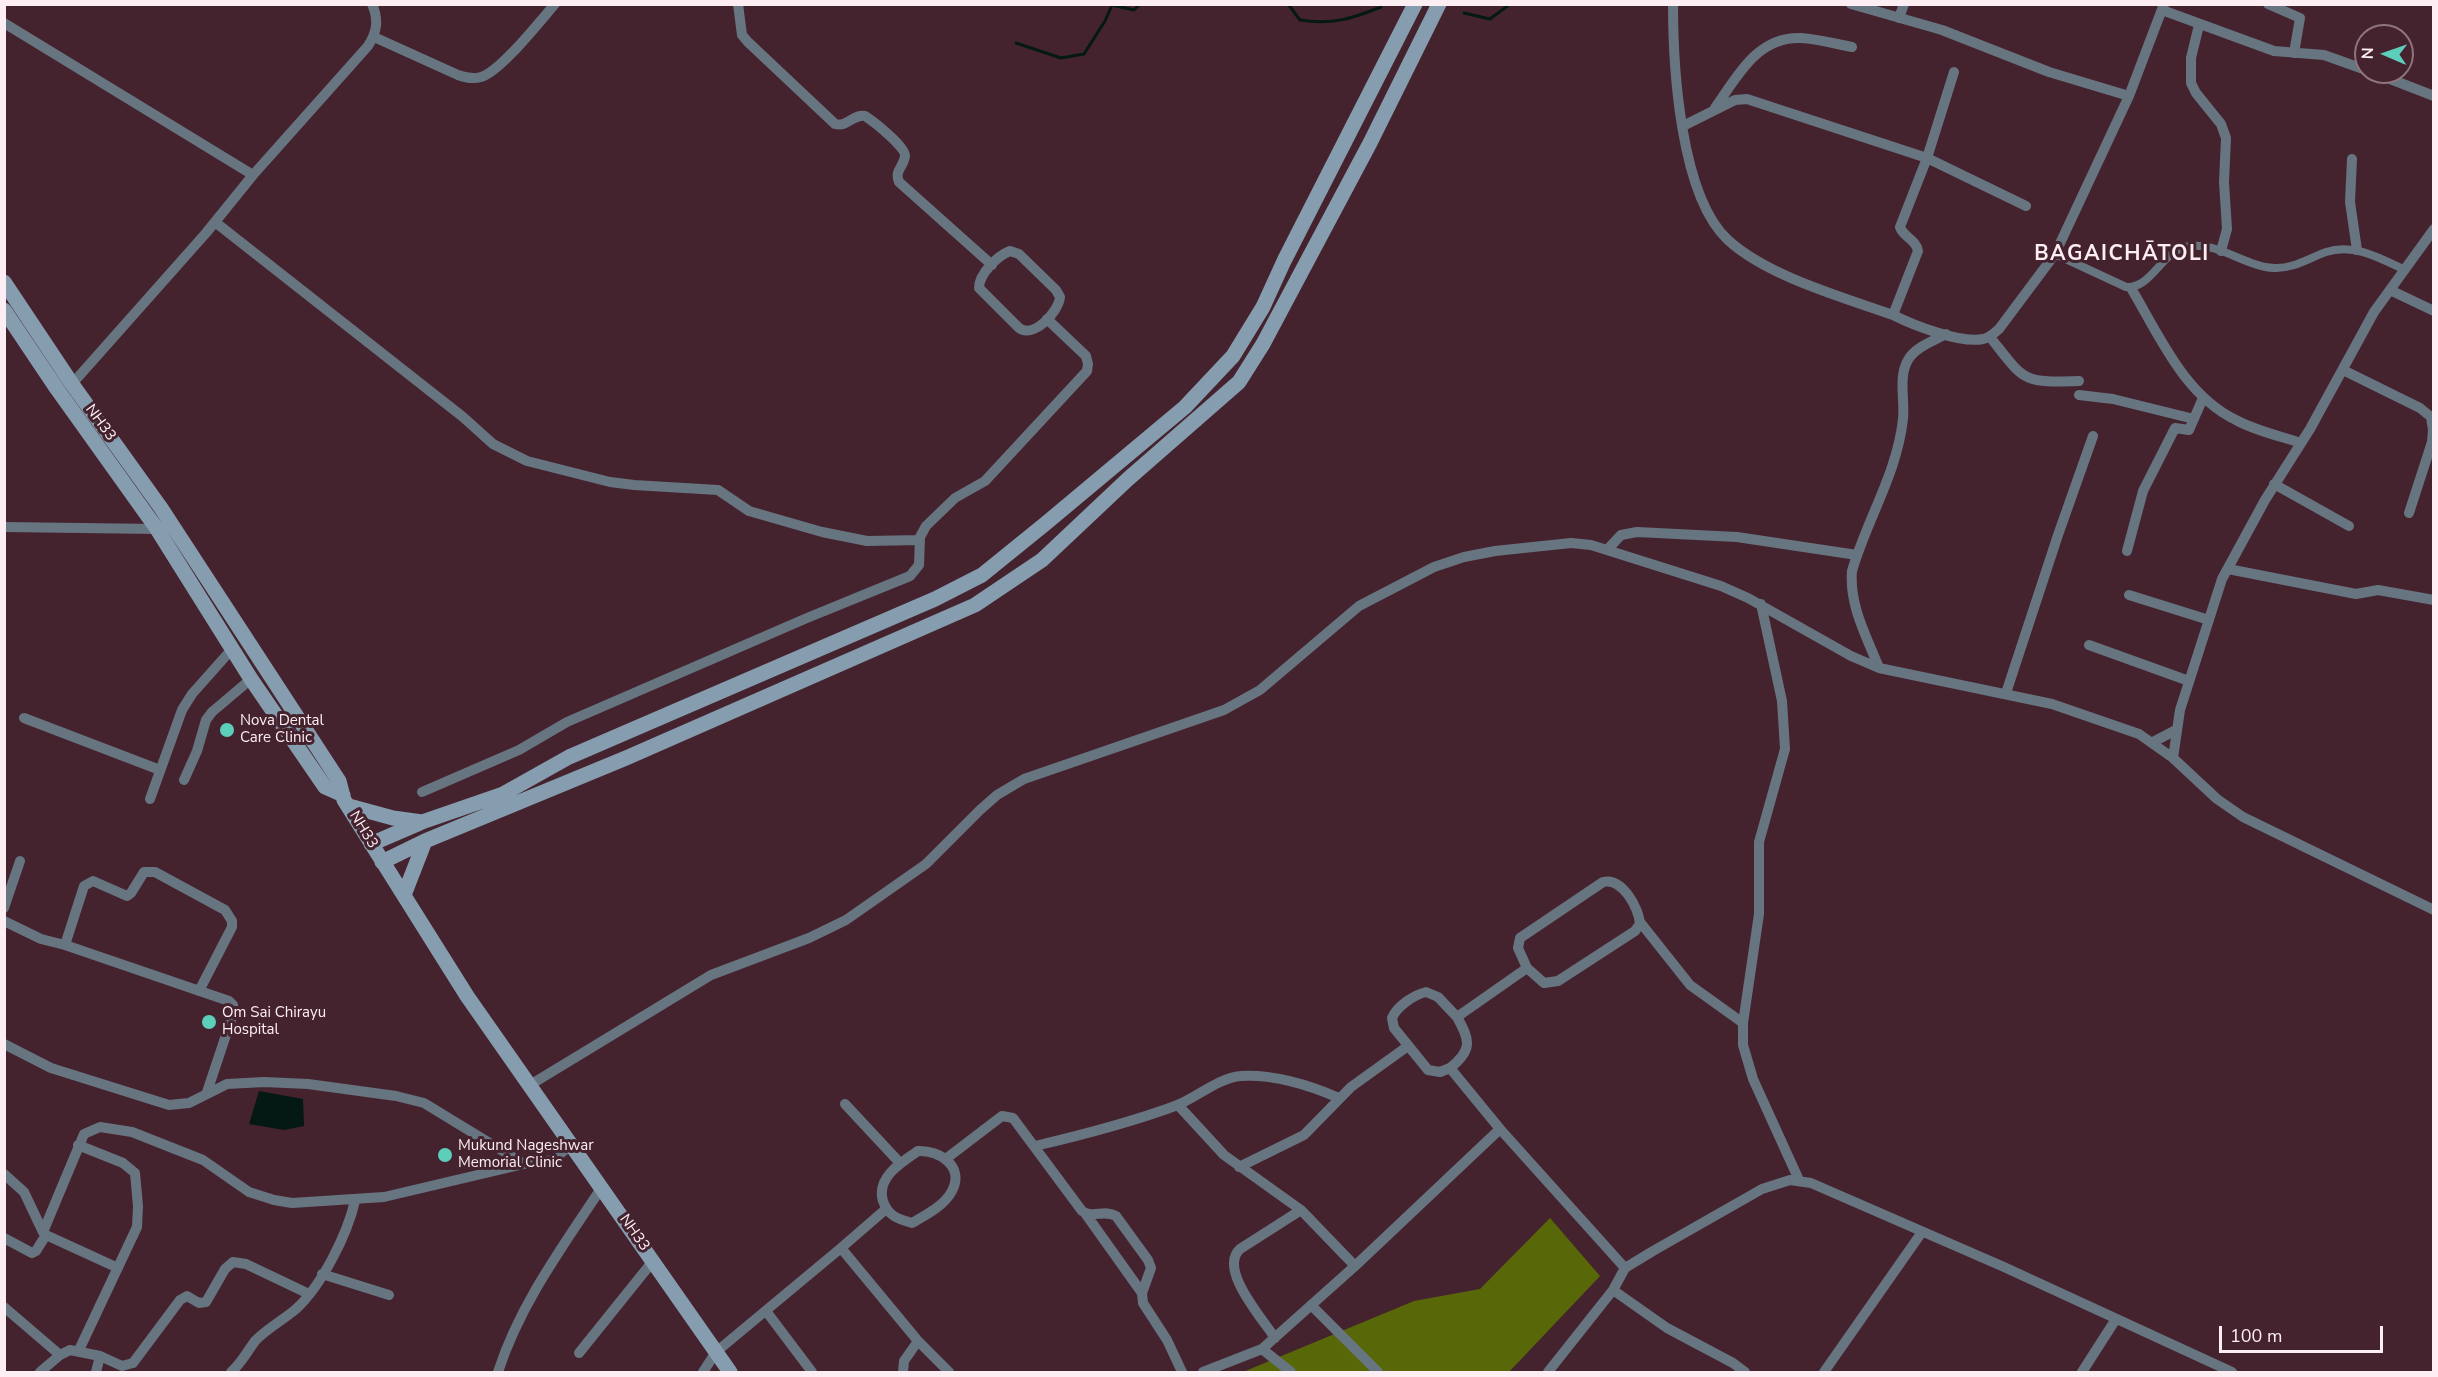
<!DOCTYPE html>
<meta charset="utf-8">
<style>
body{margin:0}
#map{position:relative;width:2438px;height:1377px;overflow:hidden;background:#45232e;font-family:"Nunito Sans",sans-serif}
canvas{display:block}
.frame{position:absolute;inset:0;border:6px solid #fceef2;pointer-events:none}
.north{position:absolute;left:2354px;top:24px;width:60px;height:60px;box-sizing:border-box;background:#45232e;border:2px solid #8e747c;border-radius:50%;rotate:272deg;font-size:16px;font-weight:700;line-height:24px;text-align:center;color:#fceef2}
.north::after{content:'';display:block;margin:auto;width:21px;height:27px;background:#5cceba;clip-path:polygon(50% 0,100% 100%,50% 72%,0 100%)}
.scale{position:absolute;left:2219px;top:1326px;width:164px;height:27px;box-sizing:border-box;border:3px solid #fceef2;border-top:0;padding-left:8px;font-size:18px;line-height:21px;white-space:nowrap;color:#fceef2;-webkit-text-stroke:4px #45232e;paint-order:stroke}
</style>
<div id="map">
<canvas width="2438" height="1377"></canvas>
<div class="frame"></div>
<div class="north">N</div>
<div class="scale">100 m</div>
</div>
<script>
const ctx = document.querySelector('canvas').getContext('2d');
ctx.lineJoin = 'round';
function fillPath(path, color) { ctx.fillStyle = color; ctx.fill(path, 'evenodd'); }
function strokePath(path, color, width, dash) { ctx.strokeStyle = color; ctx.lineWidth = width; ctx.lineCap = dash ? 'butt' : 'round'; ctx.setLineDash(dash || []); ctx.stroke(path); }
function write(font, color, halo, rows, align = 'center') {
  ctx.font = font + ' "Nunito Sans",sans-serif'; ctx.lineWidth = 6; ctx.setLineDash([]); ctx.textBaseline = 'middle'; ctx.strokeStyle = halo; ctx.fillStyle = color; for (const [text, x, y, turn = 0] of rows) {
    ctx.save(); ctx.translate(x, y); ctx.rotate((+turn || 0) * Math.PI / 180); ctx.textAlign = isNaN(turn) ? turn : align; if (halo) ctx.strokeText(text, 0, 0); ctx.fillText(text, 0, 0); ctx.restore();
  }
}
fillPath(new Path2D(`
 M 1550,1218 L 1600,1276 L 1509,1372 L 1243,1372 L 1414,1301 L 1480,1289 Z`), '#586809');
fillPath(new Path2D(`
 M 259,1091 L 303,1099 L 304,1126 L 284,1130 L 249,1124 Z`), '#041814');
strokePath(new Path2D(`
 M 1288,4 L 1300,20 C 1332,25 1351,19 1381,7
 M 1464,13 L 1490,19 L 1510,4
 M 1016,43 L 1061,58 L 1084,54 L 1105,21 L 1112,5 L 1134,10 L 1140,4`), '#041814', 3);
strokePath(new Path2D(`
 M 2055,254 L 2126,287 C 2151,289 2161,253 2185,247 C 2217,240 2245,267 2274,268 C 2293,269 2309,258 2326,252 C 2354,243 2380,258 2405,270`), '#667580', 8);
strokePath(new Path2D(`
 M 738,4 L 742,35 L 748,42 L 835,124 C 848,127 853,114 865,116 C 873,121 906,147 905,156 C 904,167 894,170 899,182 L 992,265
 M 1673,4 C 1673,66 1680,196 1728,240 C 1767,276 1842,297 1893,315 C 1913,325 1961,344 1983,339 C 1990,338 1994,333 1999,329 L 2055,254 L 2129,96 L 2164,4
 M 1851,4 L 1942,30 L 2049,72 L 2129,96
 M 2268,4 L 2300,18 L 2294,53
 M 2162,10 L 2274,51 L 2324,55 L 2366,70
 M 1899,18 L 1904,4
 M 4,23 L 253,175
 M 2199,25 L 2191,58 L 2191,83 L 2196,93 L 2221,124 L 2226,138 L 2224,182 L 2227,229 L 2221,251
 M 374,37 L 458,75 C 466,78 474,79 481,77 C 500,72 540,21 555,4
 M 2372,72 L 2434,96
 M 1715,108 C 1737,77 1757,36 1801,38 C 1818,39 1836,44 1852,47
 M 1683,126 L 1735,100 L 1747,99 L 1927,158 L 2026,206
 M 2352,159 L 2350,202 L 2357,250
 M 215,222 L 463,417 L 493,444 L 527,461 L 610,482 L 634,485 L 718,490 L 749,511 L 822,532 L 867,541 L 920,540
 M 1010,251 L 1019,254 L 1056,290 L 1060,297 C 1059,311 1034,339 1019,328 L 979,288 C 979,274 997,256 1010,251 Z
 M 2131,288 C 2159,335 2184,395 2236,420 C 2256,431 2280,436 2301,443
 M 2390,290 L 2434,311
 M 1893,315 L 1918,251 C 1916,239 1903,237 1900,227 L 1927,158 L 1954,72
 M 1990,337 C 2025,381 2021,383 2079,381
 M 2343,370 L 2420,408 L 2431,417 L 2433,430 L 2432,442 L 2409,513
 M 72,384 L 206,233 L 253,175 L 368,46 C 377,32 379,20 372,4
 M 2079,395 L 2113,399 L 2194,419
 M 2274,484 L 2349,526
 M 4,527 L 157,529
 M 1607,550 L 1621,535 L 1637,532 L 1737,537 L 1857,555
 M 2127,551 L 2143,491 L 2175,428 L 2189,430 L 2203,398
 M 2228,569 L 2356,594 L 2378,590 L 2434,600
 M 2129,595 L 2209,620
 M 1761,604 L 1782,701 L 1785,749 L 1759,842 L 1759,914 L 1743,1023 L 1743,1045 L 1753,1079 L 1799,1180
 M 2089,645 L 2189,681
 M 1879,668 C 1867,637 1849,606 1852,571 C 1867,519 1897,474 1903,419 C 1905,400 1898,377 1908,360 C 1915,347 1934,341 1946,334
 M 2006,693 L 2058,535 L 2093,436
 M 24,718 L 160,770
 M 2153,742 L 2176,730
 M 2173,758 L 2180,710 L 2222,579 L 2265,500 L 2310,429 L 2374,312 L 2434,229
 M 184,780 L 197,751 L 206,720 L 212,712 L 251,679
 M 422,792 L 519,750 L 567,722 L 807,618 L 910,576 L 919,565 L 920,537 L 926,526 L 955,498 L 985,481 L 1087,371 L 1088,364 L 1086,356 L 1047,319
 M 150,799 L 182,710 L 192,694 L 232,649
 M 4,908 L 20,861
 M 4,921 L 41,939 L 65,945 L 229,1001 L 233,1005 L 234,1011 L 207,1092
 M 1640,922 L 1690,985 L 1743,1023
 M 65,945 L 84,886 L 93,881 L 127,896 L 131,893 L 144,872 L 155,872 L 225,910 L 232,921 L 232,927 L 199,991
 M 1527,968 L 1518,948 L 1520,938 L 1603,882 C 1622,877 1639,908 1640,924 L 1635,931 L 1558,981 L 1544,983 L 1527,968 L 1457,1017 C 1470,1040 1473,1050 1450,1068 L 1500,1129 L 1625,1268
 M 4,1044 L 51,1068 L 169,1105 L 189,1103 L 227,1084 L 264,1082 L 308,1084 L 396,1096 L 424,1103 L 524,1164 L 553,1160 L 571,1145
 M 1450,1068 L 1440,1072 L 1428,1070 L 1394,1028 L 1392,1018 C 1397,1006 1414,995 1426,992 L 1438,997 L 1457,1017
 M 530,1085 L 711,975 L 809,938 L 846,920 L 926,864 L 980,810 L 997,795 L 1024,779 L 1224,710 L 1260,690 L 1359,606 L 1434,567 L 1464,557 L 1495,551 L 1571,543 L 1591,545 L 1721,586 L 1748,598 L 1851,656 L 1879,668 L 2052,704 L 2139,734 L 2173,758 L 2217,799 L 2243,817 L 2434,910
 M 845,1104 L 900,1163
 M 1178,1105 L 1224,1155 L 1301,1210 L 1355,1266
 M 78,1145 L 123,1163 L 135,1173 L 138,1206 L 137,1227 L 79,1350
 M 1035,1146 C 1082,1135 1129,1123 1175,1106 C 1197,1098 1217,1078 1241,1076 C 1275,1074 1309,1085 1339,1098
 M 918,1151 C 939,1150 965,1166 952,1191 C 944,1206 926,1215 912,1223 C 898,1219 888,1216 883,1201 C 876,1178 900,1163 918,1151 Z
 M 947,1158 L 1002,1116 L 1013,1118 L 1082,1211 C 1093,1219 1104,1209 1116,1216 L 1148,1260 L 1151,1268 L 1142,1293 L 1143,1303 L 1167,1340 L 1182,1372
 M 1239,1167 L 1304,1135 L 1351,1087 L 1408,1046
 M 4,1174 L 24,1192 L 43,1232
 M 886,1209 L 841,1248 L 918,1341 L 949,1372
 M 1085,1213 L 1142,1293
 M 46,1235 L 43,1232 L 84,1134 L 100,1127 L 132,1132 L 203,1160 L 249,1192 L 274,1200 L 292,1203 L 384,1197 L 524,1164
 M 4,1238 L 32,1253 L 36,1251 L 46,1235 L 118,1268
 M 322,1274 L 389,1295
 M 1613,1290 L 1667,1328 L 1733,1363 L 1745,1372
 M 1311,1305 L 1378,1372
 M 4,1307 L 60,1355
 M 766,1311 L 812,1372
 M 1275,1338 C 1262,1318 1218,1269 1240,1249 L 1301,1210
 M 1262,1349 L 1355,1266 L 1500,1129
 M 579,1353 L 653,1261
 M 40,1372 L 60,1355 L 70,1350 L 100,1356
 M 96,1372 L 100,1356 L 122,1366 L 133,1363 L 180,1300 L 187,1296 L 199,1303 L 206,1302 L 225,1269 L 233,1262 L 246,1264 L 309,1294
 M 231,1372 C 242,1363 247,1351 256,1340 C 268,1328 283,1320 296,1309 C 322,1285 347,1235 355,1201
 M 498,1372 C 520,1304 563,1246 602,1187
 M 703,1372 L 716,1352 L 841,1248
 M 903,1372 L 904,1361 L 918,1341
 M 1203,1372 L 1262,1349 L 1291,1372
 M 1548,1372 L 1613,1290 L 1625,1268 L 1653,1251 L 1762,1189 L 1790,1180 L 1811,1183 L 2004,1267 L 2232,1372
 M 1824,1372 L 1922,1232
 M 2082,1372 L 2116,1319`), '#667580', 10);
strokePath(new Path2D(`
 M 4,282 L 72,384 L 161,508 L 339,781 L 344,800 L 467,996 L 730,1372
 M 4,310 L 57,389 L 157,529 L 251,679 L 325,787 L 343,795
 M 349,806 L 393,818 L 422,822
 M 371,844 L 422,822 L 503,794 L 569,757 L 935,599 L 982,575 L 1045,524 L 1185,407 L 1233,356 L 1263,307 L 1284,261 L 1415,4
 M 382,862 L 425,841 L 626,758 L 975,605 L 1042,560 L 1128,479 L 1239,382 L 1263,344 L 1370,143 L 1439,4
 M 404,895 L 425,841`), '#859dae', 15);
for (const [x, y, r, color] of [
 [227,730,8,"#5cceba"],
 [209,1022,8,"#5cceba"],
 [445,1155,8,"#5cceba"]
]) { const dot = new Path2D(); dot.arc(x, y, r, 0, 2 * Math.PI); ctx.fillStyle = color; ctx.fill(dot); strokePath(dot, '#45232e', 2); }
write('15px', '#fceef2', '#45232e', [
 ["NH33",100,423,54],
 ["NH33",363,830,59],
 ["NH33",634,1233,55]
]);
write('15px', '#fceef2', '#45232e', [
 ["Nova Dental",240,721],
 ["Care Clinic",240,738],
 ["Om Sai Chirayu",222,1013],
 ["Hospital",222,1030],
 ["Mukund Nageshwar",458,1146],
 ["Memorial Clinic",458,1163]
], 'left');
ctx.letterSpacing = '1.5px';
write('bold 21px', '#fceef2', '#45232e', [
 ["BAGAICHĀTOLI",2122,255]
]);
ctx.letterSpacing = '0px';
</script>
